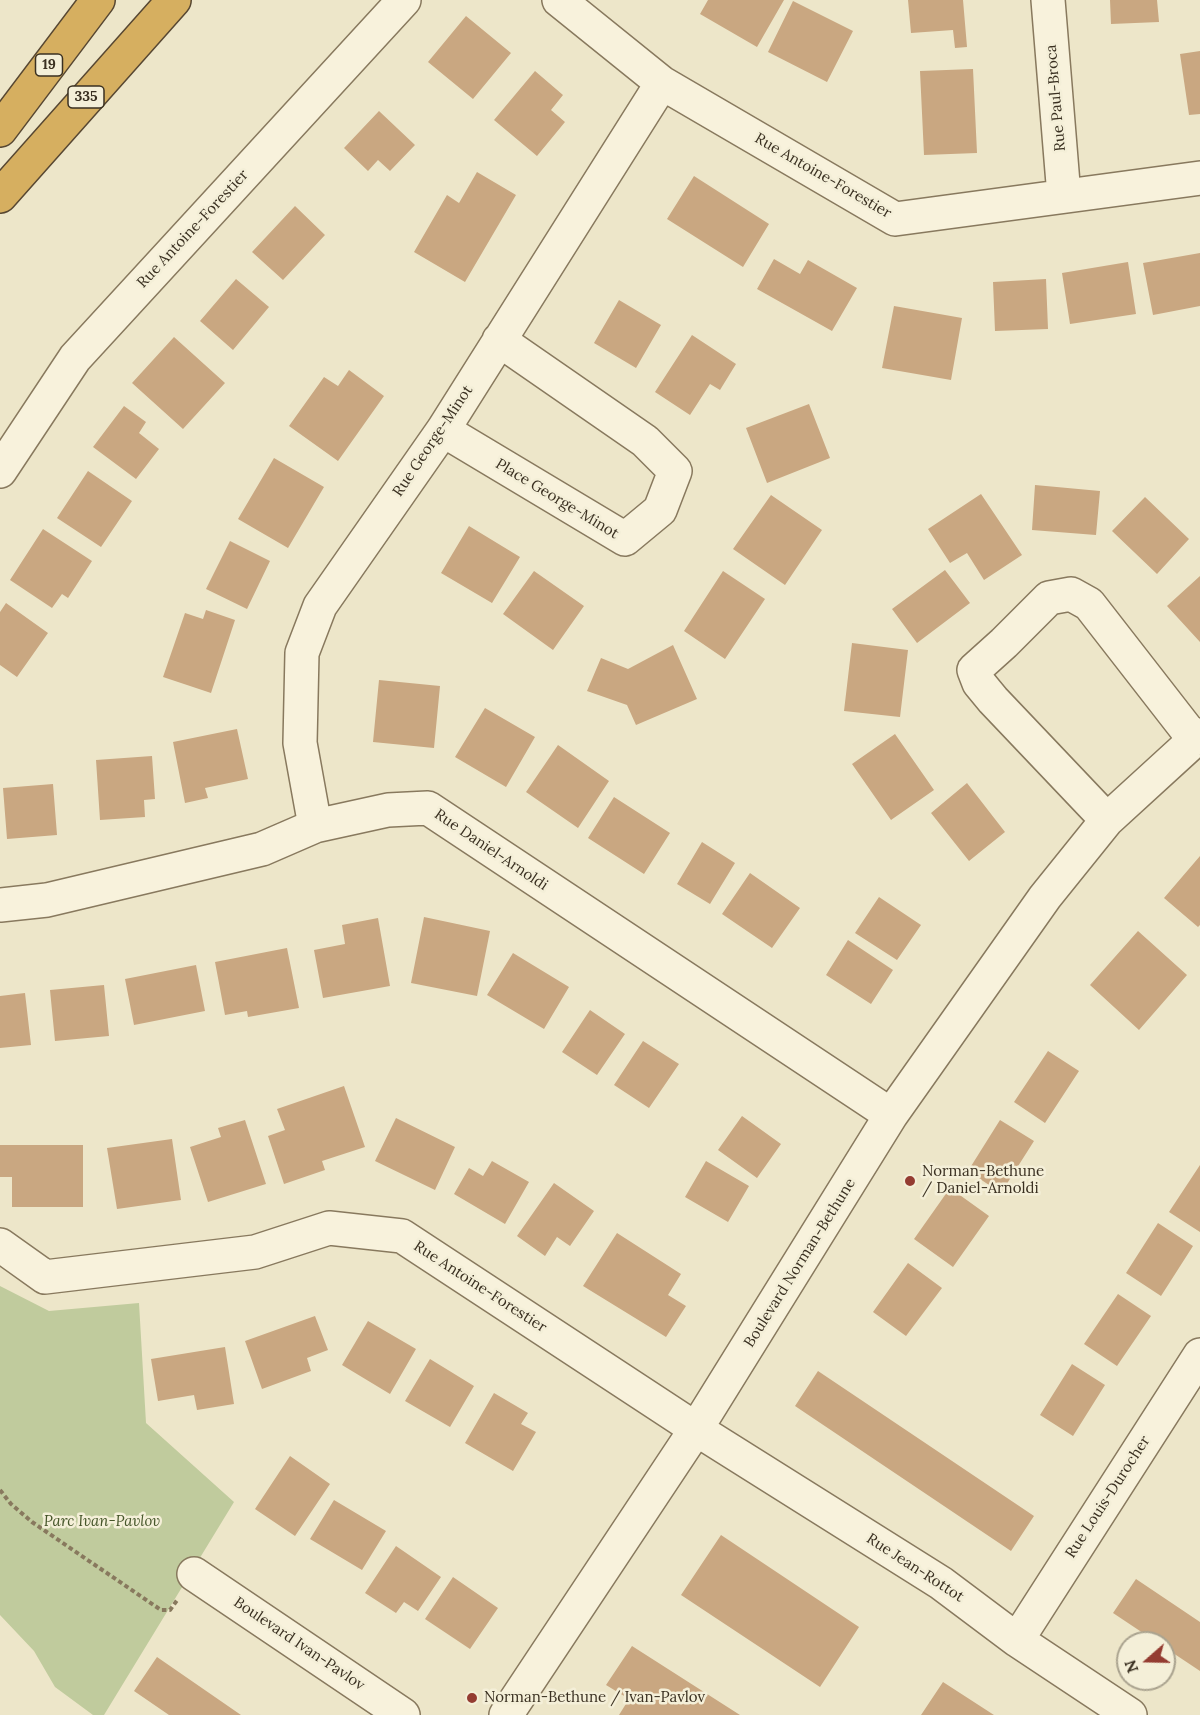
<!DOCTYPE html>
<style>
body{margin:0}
#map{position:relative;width:1200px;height:1715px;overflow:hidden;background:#ede6c9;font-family:Lora,serif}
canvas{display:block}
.north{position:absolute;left:1116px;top:1631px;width:60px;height:60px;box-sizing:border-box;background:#f4efd8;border:2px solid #aaa38f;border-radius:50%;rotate:250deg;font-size:16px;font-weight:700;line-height:24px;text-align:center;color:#3a3021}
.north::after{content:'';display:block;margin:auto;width:21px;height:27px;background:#943c31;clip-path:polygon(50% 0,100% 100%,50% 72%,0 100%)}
</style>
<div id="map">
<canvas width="1200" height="1715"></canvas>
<div class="north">N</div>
</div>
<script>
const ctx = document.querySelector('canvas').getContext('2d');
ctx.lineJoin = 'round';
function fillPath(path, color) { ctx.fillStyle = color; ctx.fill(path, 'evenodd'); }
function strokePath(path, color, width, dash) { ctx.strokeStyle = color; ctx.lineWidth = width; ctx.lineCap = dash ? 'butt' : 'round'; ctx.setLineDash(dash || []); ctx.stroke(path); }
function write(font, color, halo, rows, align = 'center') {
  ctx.font = font + ' Lora,serif'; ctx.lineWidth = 5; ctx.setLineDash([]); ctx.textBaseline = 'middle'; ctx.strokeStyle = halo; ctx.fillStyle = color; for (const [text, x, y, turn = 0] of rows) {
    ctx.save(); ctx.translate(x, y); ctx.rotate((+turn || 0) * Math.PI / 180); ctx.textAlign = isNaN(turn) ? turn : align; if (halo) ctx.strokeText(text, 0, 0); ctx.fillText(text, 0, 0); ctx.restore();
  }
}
fillPath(new Path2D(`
 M 0,1286 L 49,1311 L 139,1303 L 146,1423 L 234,1502 L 104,1715 L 93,1715 L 55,1687 L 34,1651 L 0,1615 Z`), '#c0cb9d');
fillPath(new Path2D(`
 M 708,0 L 784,0 L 757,47 L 700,14 Z
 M 908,0 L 963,0 L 967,47 L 955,48 L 953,30 L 911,33 Z
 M 1110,0 L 1157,0 L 1159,22 L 1111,24 Z
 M 793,1 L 853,31 L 827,82 L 768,52 Z
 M 466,16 L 511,53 L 473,99 L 428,62 Z
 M 1200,51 L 1200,114 L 1189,115 L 1180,54 Z
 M 973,69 L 977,153 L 924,155 L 920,71 Z
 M 535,71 L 563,95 L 551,110 L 565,122 L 537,156 L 494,120 Z
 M 379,111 L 415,145 L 390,171 L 378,160 L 368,171 L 344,148 Z
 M 477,172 L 516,195 L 465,282 L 414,252 L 447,195 L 459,203 Z
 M 694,176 L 769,224 L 743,267 L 667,219 Z
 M 295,206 L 325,235 L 283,280 L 252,252 Z
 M 1200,253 L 1200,306 L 1153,315 L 1143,263 Z
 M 774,259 L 800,274 L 808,260 L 857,288 L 832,331 L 757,289 Z
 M 1128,262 L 1136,314 L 1070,324 L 1062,273 Z
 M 236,279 L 269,307 L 233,350 L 200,321 Z
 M 1046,279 L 1048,329 L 995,331 L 993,282 Z
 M 619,300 L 661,325 L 636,368 L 594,343 Z
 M 894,306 L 962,318 L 951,380 L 882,368 Z
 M 692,335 L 736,364 L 720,390 L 710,384 L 690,415 L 655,392 Z
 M 174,337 L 225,383 L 183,429 L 132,383 Z
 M 349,370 L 384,396 L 338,461 L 289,426 L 324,377 L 338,386 Z
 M 809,404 L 830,458 L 767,483 L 746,428 Z
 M 124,406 L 146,422 L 139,433 L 159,449 L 136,479 L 93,447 Z
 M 274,458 L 324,487 L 288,548 L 238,519 Z
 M 88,471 L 132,501 L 101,547 L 57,518 Z
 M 1035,485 L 1100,491 L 1096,535 L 1032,530 Z
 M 981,494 L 1022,555 L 984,580 L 967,553 L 950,563 L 928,529 Z
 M 771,495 L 822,530 L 785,585 L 733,549 Z
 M 1145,497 L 1189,539 L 1157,574 L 1112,531 Z
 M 469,526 L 520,557 L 492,603 L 441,573 Z
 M 43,529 L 92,561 L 68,598 L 62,594 L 52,608 L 10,580 Z
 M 230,541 L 270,561 L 247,609 L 206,589 Z
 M 945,570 L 970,603 L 917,643 L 892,609 Z
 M 534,571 L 584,606 L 553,650 L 503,614 Z
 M 723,571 L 765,599 L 725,659 L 684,631 Z
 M 1200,576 L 1200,642 L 1167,606 Z
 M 6,603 L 48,633 L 17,677 L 0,665 L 0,612 Z
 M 206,610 L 235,620 L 211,693 L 163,677 L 185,613 L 203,619 Z
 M 852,643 L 908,650 L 900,717 L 844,711 Z
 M 673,645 L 697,699 L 636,725 L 627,705 L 587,691 L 601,658 L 628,669 Z
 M 379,680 L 440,686 L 434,748 L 373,742 Z
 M 485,708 L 535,737 L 506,787 L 455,757 Z
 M 237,729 L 248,779 L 205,788 L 208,798 L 185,803 L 173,742 Z
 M 895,734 L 934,790 L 891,820 L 852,764 Z
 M 558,745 L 609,781 L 578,828 L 526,792 Z
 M 152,756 L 155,799 L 144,800 L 145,817 L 100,820 L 96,760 Z
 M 967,783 L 1005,832 L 969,861 L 931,813 Z
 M 53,784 L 57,835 L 7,839 L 3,788 Z
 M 614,797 L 670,833 L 644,874 L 588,838 Z
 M 702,842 L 735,863 L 710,904 L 677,884 Z
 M 1200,856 L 1200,925 L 1198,927 L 1164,898 Z
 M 750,873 L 800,908 L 772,948 L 722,914 Z
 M 879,897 L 921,925 L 897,960 L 855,933 Z
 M 424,917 L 490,931 L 477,996 L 411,983 Z
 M 378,918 L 390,986 L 323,998 L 314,950 L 345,944 L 342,925 Z
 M 1138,931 L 1187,975 L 1139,1030 L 1090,985 Z
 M 848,940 L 893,970 L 871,1004 L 826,975 Z
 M 287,948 L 299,1008 L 248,1017 L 247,1011 L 225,1015 L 215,962 Z
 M 513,953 L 569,987 L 544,1029 L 487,995 Z
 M 196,965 L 205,1011 L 134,1025 L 125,979 Z
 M 104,985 L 109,1036 L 55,1041 L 50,990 Z
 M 25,993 L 31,1045 L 0,1048 L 0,996 Z
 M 590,1010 L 625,1034 L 597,1075 L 562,1052 Z
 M 643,1041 L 679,1064 L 649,1108 L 614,1085 Z
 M 1048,1051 L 1079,1071 L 1045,1123 L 1014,1102 Z
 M 344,1086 L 365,1147 L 322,1161 L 325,1170 L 284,1184 L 268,1136 L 285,1130 L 277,1109 Z
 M 742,1116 L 781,1144 L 757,1178 L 718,1150 Z
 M 396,1118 L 455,1147 L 435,1190 L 375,1161 Z
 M 245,1120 L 266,1184 L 208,1202 L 190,1147 L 221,1137 L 218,1128 Z
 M 1000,1120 L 1034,1141 L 1001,1193 L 968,1171 Z
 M 172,1139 L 181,1200 L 117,1209 L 107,1148 Z
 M 0,1145 L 83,1145 L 83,1207 L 12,1207 L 12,1177 L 0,1177 Z
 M 492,1161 L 529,1182 L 505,1224 L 454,1194 L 469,1168 L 483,1176 Z
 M 706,1161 L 749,1186 L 728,1222 L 685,1197 Z
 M 1200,1165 L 1200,1232 L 1169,1212 Z
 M 554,1183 L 594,1211 L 570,1246 L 557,1237 L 545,1256 L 517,1236 Z
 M 950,1188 L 989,1216 L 953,1267 L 914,1239 Z
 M 1158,1223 L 1193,1246 L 1161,1296 L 1126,1273 Z
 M 617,1233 L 681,1274 L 668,1295 L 686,1306 L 666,1337 L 583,1286 Z
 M 908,1263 L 942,1288 L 906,1336 L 873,1312 Z
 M 1118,1294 L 1151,1316 L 1117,1366 L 1084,1344 Z
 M 315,1316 L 328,1350 L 307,1358 L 311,1371 L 262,1389 L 245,1341 Z
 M 368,1321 L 416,1349 L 390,1394 L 342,1365 Z
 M 225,1347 L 234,1404 L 197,1410 L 194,1395 L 158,1401 L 151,1359 Z
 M 430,1359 L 474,1386 L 450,1427 L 405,1401 Z
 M 1072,1364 L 1105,1385 L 1073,1436 L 1040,1415 Z
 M 818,1371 L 1034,1516 L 1011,1551 L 795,1406 Z
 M 494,1393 L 528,1413 L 521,1424 L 536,1432 L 513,1471 L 465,1443 Z
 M 290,1456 L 330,1484 L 295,1536 L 255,1509 Z
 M 334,1500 L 386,1531 L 362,1570 L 310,1539 Z
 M 721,1535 L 859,1627 L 820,1687 L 681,1595 Z
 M 396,1546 L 441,1577 L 418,1611 L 404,1602 L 396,1613 L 365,1593 Z
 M 453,1577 L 498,1608 L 470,1649 L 425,1619 Z
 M 1136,1579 L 1200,1622 L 1200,1671 L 1164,1647 L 1164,1643 L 1158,1643 L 1113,1613 Z
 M 632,1646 L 740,1715 L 619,1715 L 629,1699 L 606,1685 Z
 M 157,1657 L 241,1715 L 169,1715 L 134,1691 Z
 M 943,1682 L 994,1715 L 921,1715 Z`), '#c9a781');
const minor = new Path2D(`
 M 559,0 L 662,83 L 895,219 L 1200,178
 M 1048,0 L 1064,196
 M 443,430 L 625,539 L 660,510 L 675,471 L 645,441 L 499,340
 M 0,471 L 75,358 L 404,0
 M 1107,820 L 993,700 L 979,683 L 974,670 L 1004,643 L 1049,598 L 1071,594 L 1089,604 L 1194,739
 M 315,826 L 300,743 L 302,653 L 320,606 L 443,430 L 662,83
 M 0,905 L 47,900 L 262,849 L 315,826 L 388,810 L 428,808 L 891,1115
 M 0,1245 L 45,1277 L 255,1252 L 329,1228 L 402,1236 L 696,1429 L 941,1583 L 1017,1640 L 1130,1715
 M 194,1574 L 403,1715
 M 1017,1640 L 1200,1355
 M 506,1715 L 696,1429 L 891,1115 L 1045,897 L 1107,820 L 1200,735`);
const highway = new Path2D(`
 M 0,130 L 98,0
 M 0,196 L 174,0`);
strokePath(minor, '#88795e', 36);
strokePath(highway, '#574732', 36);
strokePath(new Path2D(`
 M 0,1490 L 11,1504 L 32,1522 L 161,1610 L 170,1610 L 178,1599`), '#88795e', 4, [4.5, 3]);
strokePath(minor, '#f8f2dc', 33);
strokePath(highway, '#d6af60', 33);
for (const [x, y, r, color] of [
 [910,1181,6,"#943c31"],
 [472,1698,6,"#943c31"]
]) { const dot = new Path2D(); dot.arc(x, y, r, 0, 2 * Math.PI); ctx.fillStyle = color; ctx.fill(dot); strokePath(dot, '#f4efd8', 2); }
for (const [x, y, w] of [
 [49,65,27],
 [86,97,36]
]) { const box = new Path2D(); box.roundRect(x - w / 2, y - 11, w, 22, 4.5); ctx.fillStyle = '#f4efd8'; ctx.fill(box); strokePath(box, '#3a3021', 1.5); }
write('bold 14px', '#3a3021', null, [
 ["19",49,65],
 ["335",86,97]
]);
write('15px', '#3a3021', '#f4efd8', [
 ["Rue Paul-Broca",1056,98,-95],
 ["Rue Antoine-Forestier",823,176,30],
 ["Rue Antoine-Forestier",193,229,-47],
 ["Rue George-Minot",433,441,-56],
 ["Place George-Minot",557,499,31],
 ["Rue Daniel-Arnoldi",491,850,34],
 ["Boulevard Norman-Bethune",800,1263,-58],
 ["Rue Antoine-Forestier",480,1287,33],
 ["Rue Louis-Durocher",1108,1497,-57],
 ["Rue Jean-Rottot",915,1568,33],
 ["Boulevard Ivan-Pavlov",299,1644,34]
]);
write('15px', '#3a3021', '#f4efd8', [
 ["Norman-Bethune",922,1172],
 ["/ Daniel-Arnoldi",922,1189],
 ["Norman-Bethune / Ivan-Pavlov",484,1698]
], 'left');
write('italic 15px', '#455529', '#f4efd8', [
 ["Parc Ivan-Pavlov",102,1522]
]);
</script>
